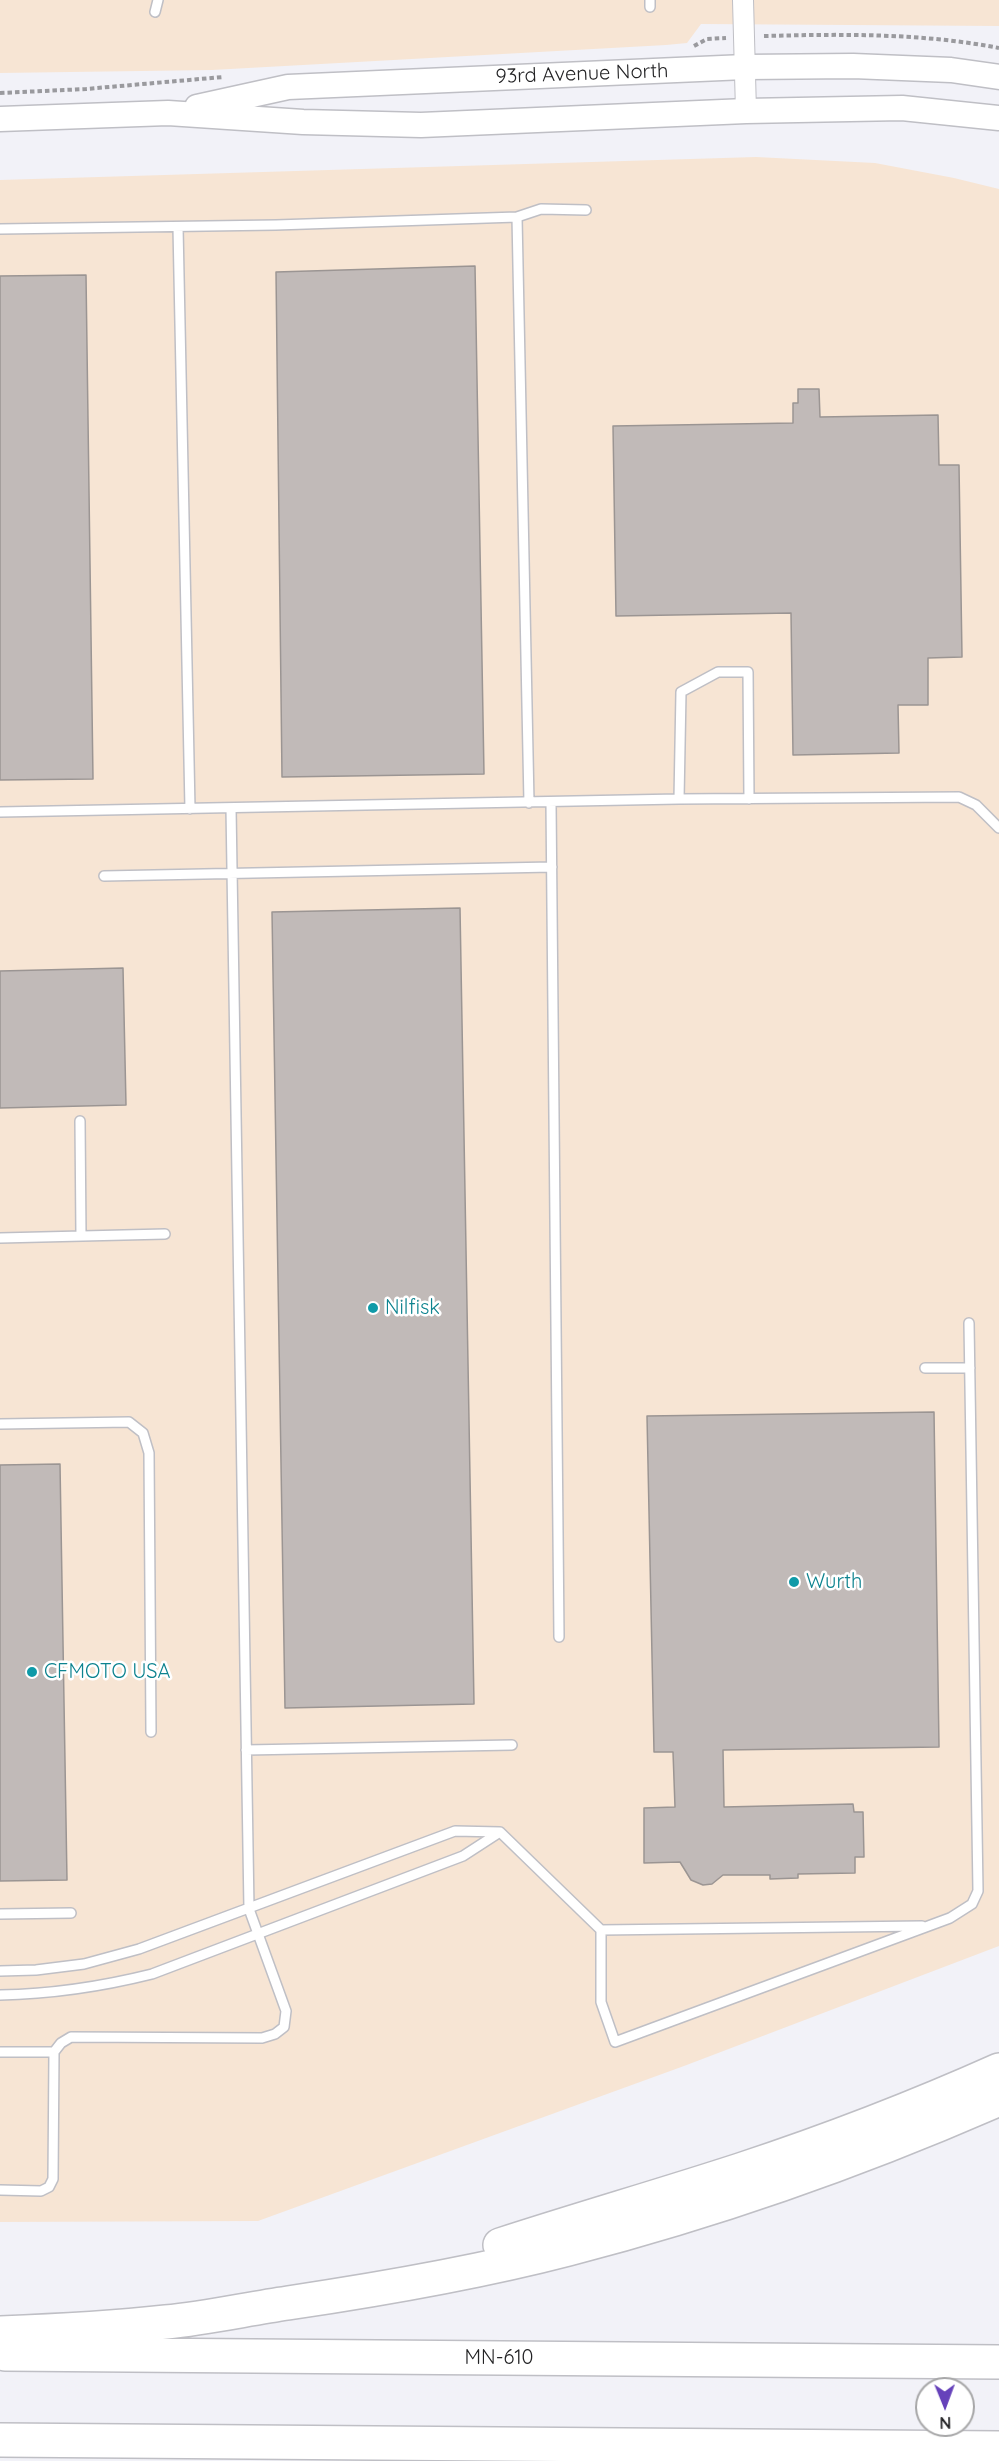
<!DOCTYPE html>
<style>
body{margin:0}
#map{position:relative;width:999px;height:2461px;overflow:hidden;background:#f2f2f8;font-family:Quicksand,sans-serif}
canvas{display:block}
.north{position:absolute;left:915px;top:2377px;width:60px;height:60px;box-sizing:border-box;background:#fff;border:2px solid #a7a7a8;border-radius:50%;rotate:179deg;font-size:16px;font-weight:700;line-height:24px;text-align:center;color:#232325}
.north::after{content:'';display:block;margin:auto;width:21px;height:27px;background:#6642ba;clip-path:polygon(50% 0,100% 100%,50% 72%,0 100%)}
</style>
<div id="map">
<canvas width="999" height="2461"></canvas>
<div class="north">N</div>
</div>
<script>
const ctx = document.querySelector('canvas').getContext('2d');
ctx.lineJoin = 'round';
function fillPath(path, color) { ctx.fillStyle = color; ctx.fill(path, 'evenodd'); }
function strokePath(path, color, width, dash) { ctx.strokeStyle = color; ctx.lineWidth = width; ctx.lineCap = dash ? 'butt' : 'round'; ctx.setLineDash(dash || []); ctx.stroke(path); }
function write(font, color, halo, rows, align = 'center') {
  ctx.font = font + ' Quicksand,sans-serif'; ctx.lineWidth = 5; ctx.setLineDash([]); ctx.textBaseline = 'middle'; ctx.strokeStyle = halo; ctx.fillStyle = color; for (const [text, x, y, turn = 0] of rows) {
    ctx.save(); ctx.translate(x, y); ctx.rotate((+turn || 0) * Math.PI / 180); ctx.textAlign = isNaN(turn) ? turn : align; if (halo) ctx.strokeText(text, 0, 0); ctx.fillText(text, 0, 0); ctx.restore();
  }
}
fillPath(new Path2D(`
 M 0,0 L 999,0 L 999,26 L 701,24 L 687,43 L 666,45 L 212,70 L 0,73 Z
 M 756,157 L 875,163 L 954,178 L 999,189 L 999,1946 L 684,2066 L 258,2221 L 0,2222 L 0,180 Z`), '#f7e5d4');
const building = new Path2D(`
 M 475,266 L 484,774 L 282,777 L 276,272 Z
 M 86,275 L 93,779 L 0,780 L 0,276 Z
 M 798,389 L 819,389 L 820,417 L 938,415 L 939,465 L 959,465 L 962,657 L 928,658 L 928,705 L 898,705 L 899,753 L 793,755 L 791,613 L 616,616 L 613,426 L 793,423 L 793,403 L 798,403 Z
 M 460,908 L 474,1704 L 285,1708 L 272,912 Z
 M 123,968 L 126,1105 L 0,1108 L 0,971 Z
 M 934,1412 L 939,1747 L 723,1750 L 724,1807 L 853,1804 L 854,1812 L 863,1812 L 864,1857 L 855,1857 L 855,1873 L 798,1874 L 798,1878 L 770,1879 L 770,1875 L 723,1875 L 712,1884 L 703,1885 L 691,1880 L 680,1862 L 644,1863 L 644,1808 L 675,1807 L 673,1752 L 654,1752 L 647,1416 Z
 M 60,1464 L 67,1880 L 0,1881 L 0,1465 Z`);
fillPath(building, '#c1bab8');
strokePath(building, '#9b9593', 1.5);
const service = new Path2D(`
 M 650,7 L 650,0
 M 155,12 L 158,0
 M 517,217 L 529,803
 M 178,227 L 190,809
 M 0,229 L 276,225 L 517,217 L 541,209 L 586,210
 M 679,799 L 681,692 L 718,672 L 748,672 L 749,799
 M 551,803 L 559,1637
 M 0,812 L 679,799 L 959,797 L 976,805 L 999,828
 M 104,876 L 552,867
 M 80,1121 L 81,1236
 M 0,1238 L 165,1234
 M 925,1368 L 970,1368
 M 0,1424 L 129,1422 L 143,1433 L 149,1453 L 151,1732
 M 246,1750 L 512,1745
 M 500,1832 L 601,1930 L 601,2002 L 615,2042 L 950,1918 L 972,1904 L 978,1891 L 969,1323
 M 0,1914 L 71,1913
 M 601,1930 L 922,1926
 M 0,1971 L 36,1970 L 84,1964 L 139,1949 L 455,1831 L 500,1832 L 463,1856 L 152,1974 C 100,1987 54,1994 0,1995
 M 0,2052 L 54,2052 L 61,2043 L 71,2037 L 262,2038 L 275,2034 L 284,2027 L 286,2011 L 249,1909 L 231,808
 M 0,2190 L 41,2191 L 49,2187 L 53,2179 L 54,2052`);
const minor = new Path2D(`
 M 743,0 L 746,111`);
const tertiary = new Path2D(`
 M 197,107 L 288,87 L 745,67 L 853,66 L 951,70 L 999,77
 M 0,119 L 168,113 L 303,122 L 421,125 L 746,111 L 902,108 L 999,118`);
const motorway = new Path2D(`
 M 500,2245 C 580,2219 660,2196 740,2170 C 828,2141 914,2108 999,2070
 M 0,2333 C 55,2331 111,2328 166,2322 C 207,2318 247,2309 288,2303 C 382,2289 476,2273 568,2249 C 715,2211 860,2160 999,2099
 M 5,2354 L 999,2362
 M 0,2440 L 999,2448`);
strokePath(service, '#bfbfc5', 12);
strokePath(minor, '#bfbfc5', 22);
strokePath(tertiary, '#bfbfc5', 27);
strokePath(motorway, '#bfbfc5', 36);
strokePath(new Path2D(`
 M 764,36 C 843,34 921,33 999,48
 M 694,46 L 707,39 L 726,38
 M 0,93 L 86,89 L 223,77`), '#9a9a9e', 4, [4.5, 3]);
strokePath(service, '#fff', 9);
strokePath(minor, '#fff', 20);
strokePath(tertiary, '#fff', 24);
strokePath(motorway, '#fff', 33);
for (const [x, y, r, color] of [
 [373,1308,6,"#0f9aa8"],
 [794,1582,6,"#0f9aa8"],
 [32,1672,6,"#0f9aa8"]
]) { const dot = new Path2D(); dot.arc(x, y, r, 0, 2 * Math.PI); ctx.fillStyle = color; ctx.fill(dot); strokePath(dot, '#fff', 2); }
write('20px', '#232325', '#fff', [
 ["93rd Avenue North",582,74,-2],
 ["MN-610",499,2358]
]);
write('20px', '#0d838f', '#fff', [
 ["Nilfisk",385,1308],
 ["Wurth",806,1582],
 ["CFMOTO USA",44,1672]
], 'left');
</script>
